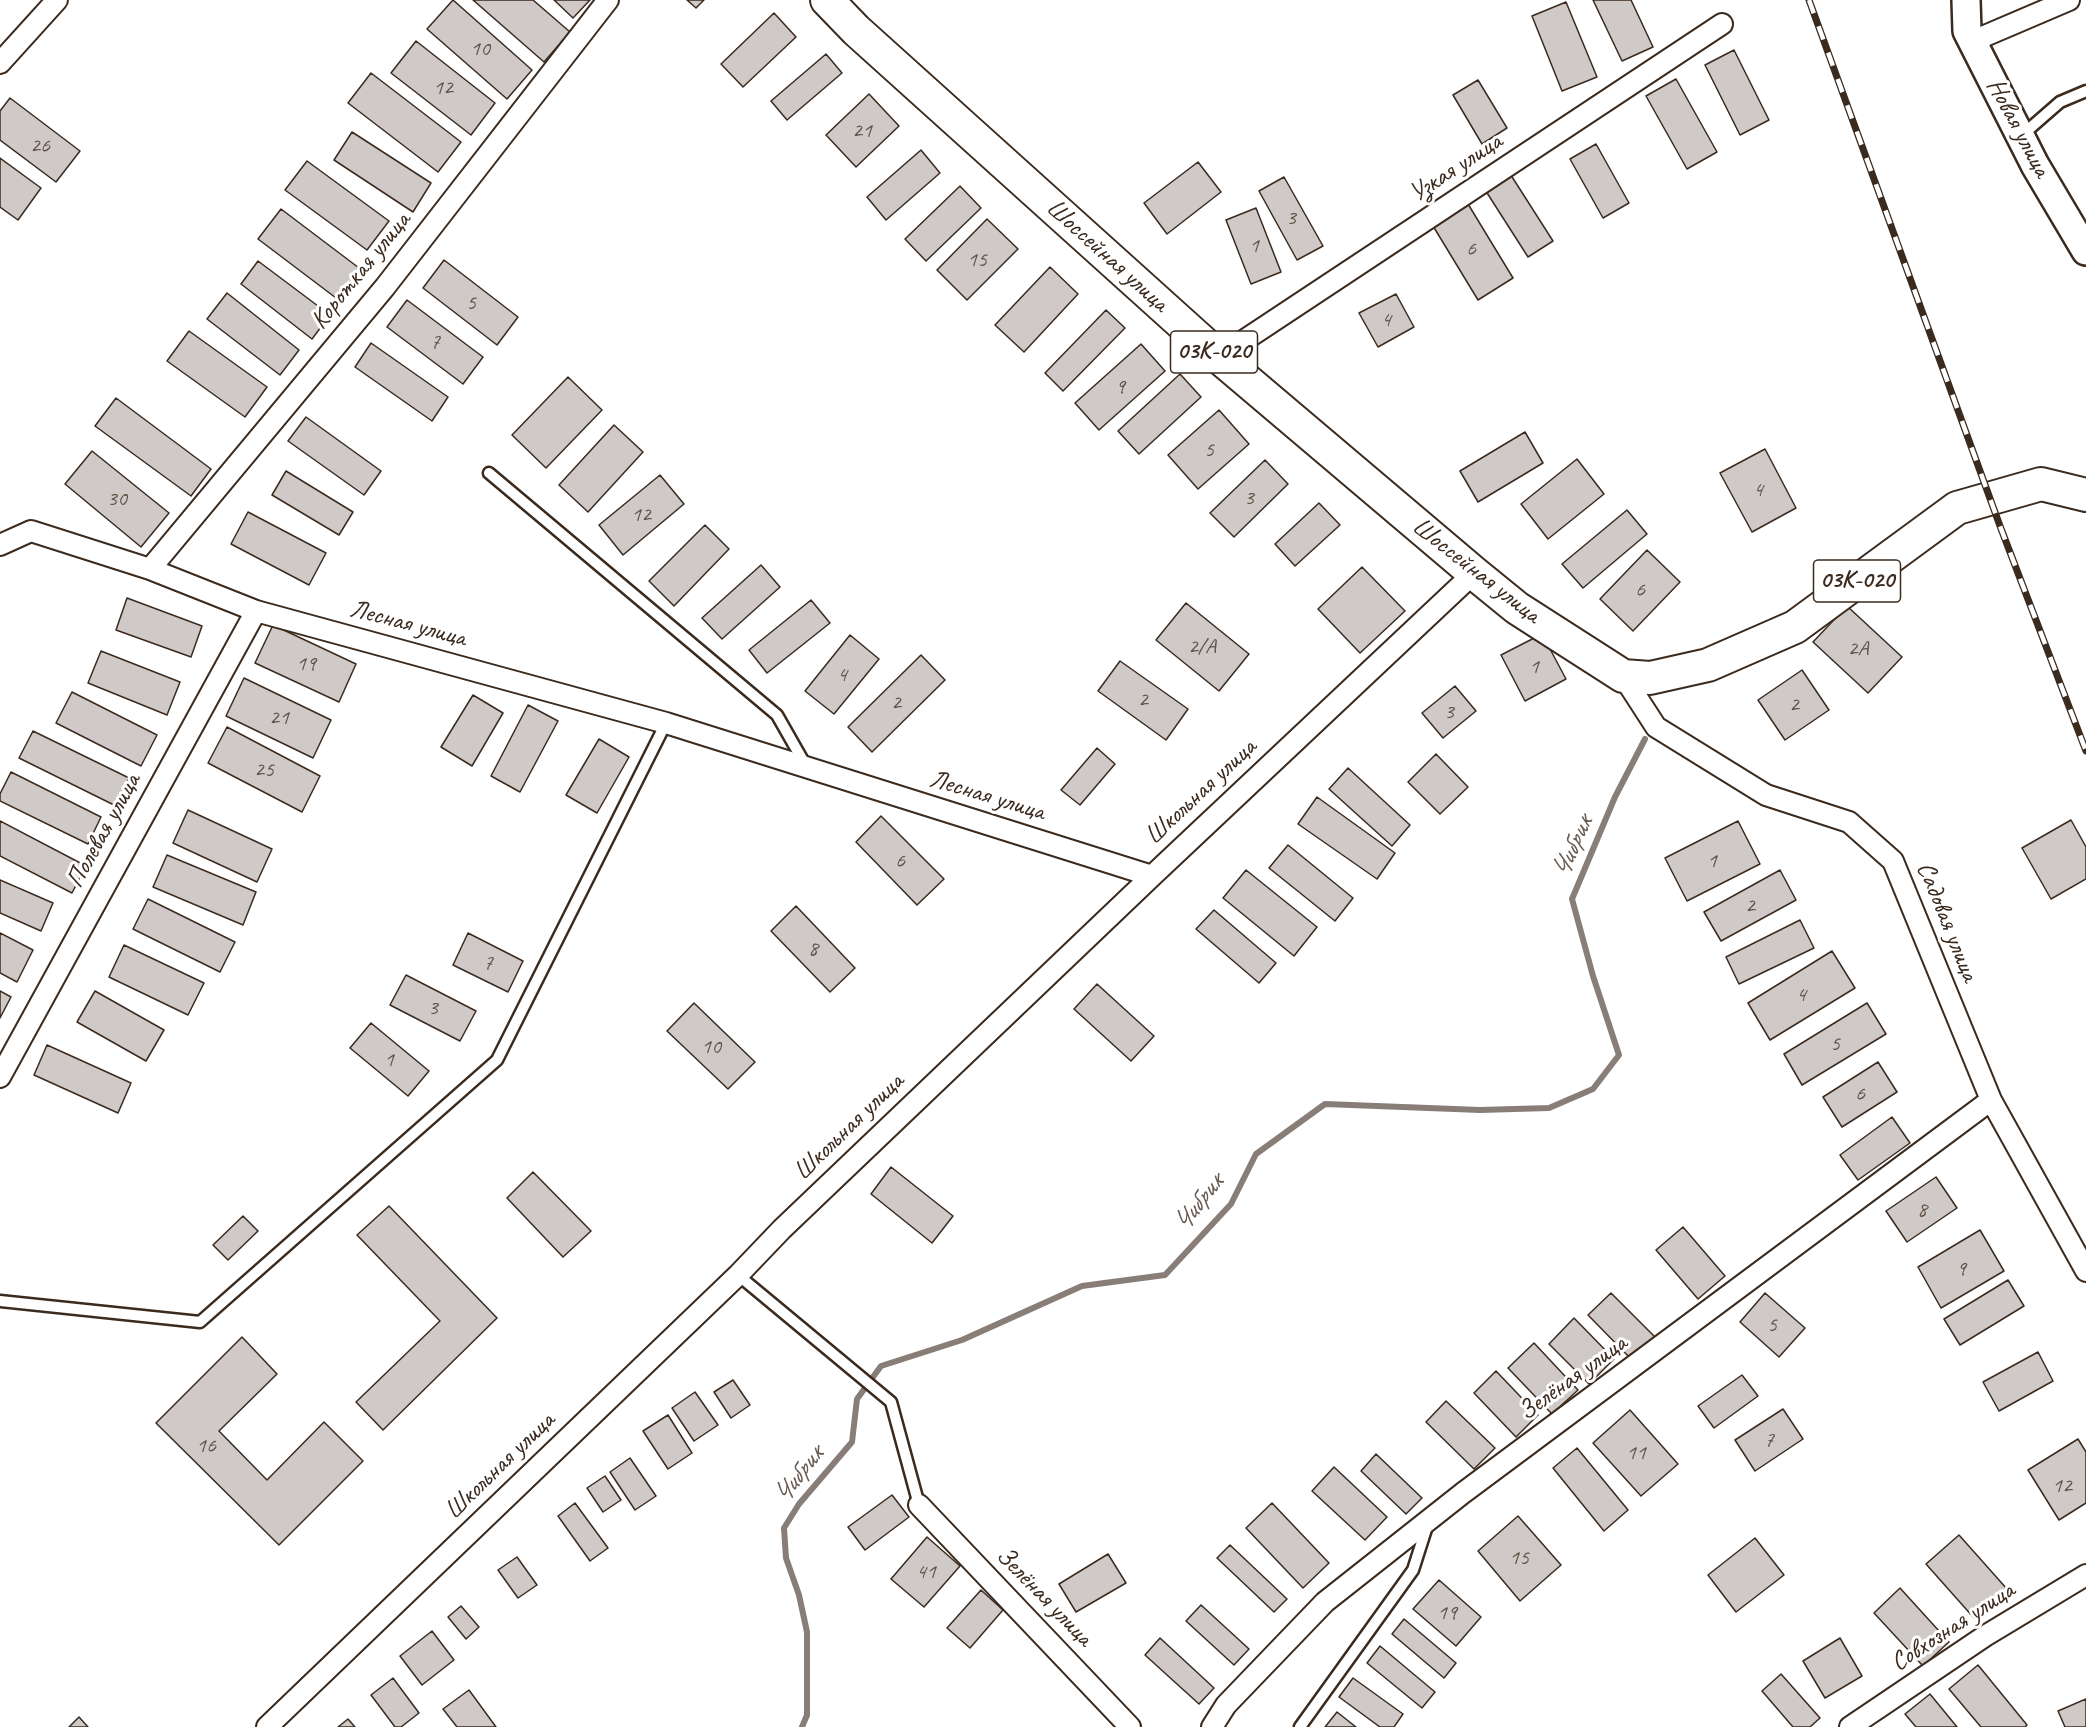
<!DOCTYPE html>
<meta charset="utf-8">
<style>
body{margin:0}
canvas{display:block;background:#fff}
</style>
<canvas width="2086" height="1727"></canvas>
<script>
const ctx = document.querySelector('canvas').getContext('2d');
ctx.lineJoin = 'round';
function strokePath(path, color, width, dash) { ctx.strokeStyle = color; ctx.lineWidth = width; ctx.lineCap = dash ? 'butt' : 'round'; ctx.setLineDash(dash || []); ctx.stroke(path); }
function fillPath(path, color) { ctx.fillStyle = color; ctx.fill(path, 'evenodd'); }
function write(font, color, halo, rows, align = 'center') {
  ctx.font = font + ' Caveat,sans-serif'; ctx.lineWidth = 6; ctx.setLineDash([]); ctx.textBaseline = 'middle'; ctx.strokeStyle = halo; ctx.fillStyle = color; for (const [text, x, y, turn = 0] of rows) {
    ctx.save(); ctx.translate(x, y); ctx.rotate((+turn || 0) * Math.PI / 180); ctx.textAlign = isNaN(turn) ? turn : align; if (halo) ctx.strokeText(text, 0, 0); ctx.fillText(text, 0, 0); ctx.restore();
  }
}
strokePath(new Path2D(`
 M 802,1727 L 807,1715 L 807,1632 L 799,1595 L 786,1558 L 784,1528 L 799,1504 L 852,1442 L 857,1399 L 881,1366 L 962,1340 L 1082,1286 L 1165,1275 L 1231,1204 L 1256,1154 L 1325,1104 L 1480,1110 L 1549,1108 L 1593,1089 L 1619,1055 L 1593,976 L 1572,899 L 1615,797 L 1645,739`), '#887e77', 6);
const building = new Path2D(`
 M 453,0 L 532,70 L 507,99 L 427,29 Z
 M 473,0 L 533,0 L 570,32 L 544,62 Z
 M 554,0 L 590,0 L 573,18 Z
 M 687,0 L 704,0 L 696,8 Z
 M 1593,0 L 1631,0 L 1653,47 L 1622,61 Z
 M 1566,2 L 1597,77 L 1562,91 L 1532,16 Z
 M 774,13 L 796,37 L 743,87 L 721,64 Z
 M 416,41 L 495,103 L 471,135 L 391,73 Z
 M 1734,50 L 1769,120 L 1740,135 L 1705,65 Z
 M 826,54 L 842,73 L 787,120 L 771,101 Z
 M 371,73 L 461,142 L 438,172 L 348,103 Z
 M 1676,79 L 1717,152 L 1687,169 L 1646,96 Z
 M 1478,80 L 1507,128 L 1482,144 L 1453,95 Z
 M 869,94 L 899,126 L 856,167 L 826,135 Z
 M 10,98 L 80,151 L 56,182 L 0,140 L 0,111 Z
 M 352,132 L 431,183 L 413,212 L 334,160 Z
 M 1596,144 L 1629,203 L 1603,218 L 1570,159 Z
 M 921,150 L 940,173 L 886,220 L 867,197 Z
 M 0,158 L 41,188 L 18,220 L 0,207 Z
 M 307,161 L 389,221 L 367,250 L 285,190 Z
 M 1198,162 L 1221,192 L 1167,234 L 1144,203 Z
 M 1507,169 L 1553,241 L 1528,257 L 1482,185 Z
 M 1284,177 L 1323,246 L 1297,260 L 1259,191 Z
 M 960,186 L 981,208 L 926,261 L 905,239 Z
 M 1465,199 L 1513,278 L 1478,300 L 1430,221 Z
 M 1256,208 L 1281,272 L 1251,284 L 1226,220 Z
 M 281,209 L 363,271 L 340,301 L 258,239 Z
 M 987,219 L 1018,249 L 967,300 L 937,270 Z
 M 444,260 L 518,317 L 497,345 L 423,288 Z
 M 258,261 L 330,315 L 312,339 L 241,284 Z
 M 1050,267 L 1078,294 L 1024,352 L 995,325 Z
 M 227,293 L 299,350 L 280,375 L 207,319 Z
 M 1396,294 L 1414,327 L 1378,347 L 1359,313 Z
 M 407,300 L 483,357 L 463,384 L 387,327 Z
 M 1106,310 L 1125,328 L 1063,391 L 1045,373 Z
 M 189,331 L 267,387 L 245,417 L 167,361 Z
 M 371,343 L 448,397 L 432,421 L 355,367 Z
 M 1141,344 L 1165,371 L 1099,430 L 1075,403 Z
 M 1180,374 L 1201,397 L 1139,454 L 1118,431 Z
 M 568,377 L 602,410 L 546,468 L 512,435 Z
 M 116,398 L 211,469 L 191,496 L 95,426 Z
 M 1219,410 L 1249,444 L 1198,489 L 1168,455 Z
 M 306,417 L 381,471 L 364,495 L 288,441 Z
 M 614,425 L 643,452 L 588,512 L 559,485 Z
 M 1525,432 L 1543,463 L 1478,502 L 1460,471 Z
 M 1765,449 L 1796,508 L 1752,532 L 1720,473 Z
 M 92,451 L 169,513 L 141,547 L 65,484 Z
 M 1577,459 L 1604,494 L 1548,539 L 1521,504 Z
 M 1265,460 L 1288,484 L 1234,537 L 1210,513 Z
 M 286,471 L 353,512 L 339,535 L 272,495 Z
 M 660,475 L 684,504 L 623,555 L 599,525 Z
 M 1319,503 L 1340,525 L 1295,566 L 1275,544 Z
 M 1627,510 L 1647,534 L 1583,588 L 1562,564 Z
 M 248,512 L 326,553 L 309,585 L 231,544 Z
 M 705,525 L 729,549 L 674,606 L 649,581 Z
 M 1647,550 L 1680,582 L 1633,631 L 1600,599 Z
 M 761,565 L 780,587 L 722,639 L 702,618 Z
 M 1362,567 L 1405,611 L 1360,653 L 1318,609 Z
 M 127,598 L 202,626 L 191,657 L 116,630 Z
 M 811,600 L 830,623 L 767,673 L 749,650 Z
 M 1186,603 L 1249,654 L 1219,691 L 1156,640 Z
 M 1847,606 L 1902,657 L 1868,693 L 1813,642 Z
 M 273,625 L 356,664 L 339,702 L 255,663 Z
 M 1542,634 L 1566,679 L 1525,701 L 1501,655 Z
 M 850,635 L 879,659 L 834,714 L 805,691 Z
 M 101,651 L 180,682 L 167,715 L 88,683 Z
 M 921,655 L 945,680 L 872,752 L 848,727 Z
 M 1120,661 L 1188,709 L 1166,740 L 1098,691 Z
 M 1802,670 L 1829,710 L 1785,740 L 1758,700 Z
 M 244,678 L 331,720 L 313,758 L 226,716 Z
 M 1455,686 L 1476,711 L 1443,738 L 1422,713 Z
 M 72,692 L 157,735 L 141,766 L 56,723 Z
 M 473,695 L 503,713 L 472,766 L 441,747 Z
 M 528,705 L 558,721 L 520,792 L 491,776 Z
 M 227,727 L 320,776 L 302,812 L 208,763 Z
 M 33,731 L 129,778 L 116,806 L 19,758 Z
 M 599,739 L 629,757 L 597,813 L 566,795 Z
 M 1097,748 L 1115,764 L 1080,805 L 1061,790 Z
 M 1436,754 L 1468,787 L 1440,814 L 1408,782 Z
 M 1348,768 L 1410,825 L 1392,846 L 1329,789 Z
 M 11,772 L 101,817 L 88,844 L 0,801 L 0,794 Z
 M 1317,797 L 1395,853 L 1377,879 L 1298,824 Z
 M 188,810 L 272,849 L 257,882 L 173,843 Z
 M 881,816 L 944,879 L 917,905 L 856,842 Z
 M 2071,820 L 2086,847 L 2086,879 L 2051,899 L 2022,848 Z
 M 0,821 L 86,866 L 72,893 L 0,856 Z
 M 1738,821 L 1760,864 L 1687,901 L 1665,858 Z
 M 1288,845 L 1353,898 L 1335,921 L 1269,868 Z
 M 167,855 L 256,892 L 243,925 L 153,887 Z
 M 1246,870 L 1317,927 L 1294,956 L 1223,898 Z
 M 1780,870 L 1796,900 L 1721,941 L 1704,912 Z
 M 0,880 L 53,903 L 41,931 L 0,913 Z
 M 148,899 L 235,942 L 220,972 L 133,929 Z
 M 796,906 L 855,968 L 830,992 L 771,931 Z
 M 1214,910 L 1276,963 L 1259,983 L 1196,929 Z
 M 1800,920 L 1814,948 L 1739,984 L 1726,957 Z
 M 0,933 L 33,950 L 17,982 L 0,973 Z
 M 468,933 L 523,961 L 508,992 L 453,965 Z
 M 124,945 L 204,983 L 188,1015 L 109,977 Z
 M 1832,951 L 1855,988 L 1770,1040 L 1748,1003 Z
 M 406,975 L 476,1011 L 460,1041 L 390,1005 Z
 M 1097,984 L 1154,1036 L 1131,1061 L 1074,1009 Z
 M 0,991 L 11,997 L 0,1018 Z
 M 95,991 L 164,1030 L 146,1061 L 77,1022 Z
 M 694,1003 L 755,1062 L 728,1089 L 667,1031 Z
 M 1867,1003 L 1886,1034 L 1802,1085 L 1784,1054 Z
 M 371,1023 L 429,1071 L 408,1096 L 350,1048 Z
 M 47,1045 L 131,1083 L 118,1113 L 34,1075 Z
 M 1878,1062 L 1897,1092 L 1842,1127 L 1823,1097 Z
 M 1892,1117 L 1910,1143 L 1858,1180 L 1840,1155 Z
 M 891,1167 L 953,1216 L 932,1243 L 871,1194 Z
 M 533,1172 L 591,1231 L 563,1257 L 507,1198 Z
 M 1936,1177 L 1957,1208 L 1907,1242 L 1886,1211 Z
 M 389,1206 L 497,1318 L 383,1430 L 356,1402 L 440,1321 L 357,1235 Z
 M 243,1216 L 258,1231 L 228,1260 L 213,1245 Z
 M 1683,1227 L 1725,1276 L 1698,1299 L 1656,1250 Z
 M 1980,1230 L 2004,1271 L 1941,1308 L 1918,1267 Z
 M 2008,1280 L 2024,1306 L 1960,1345 L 1944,1319 Z
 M 1611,1293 L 1656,1338 L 1633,1361 L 1588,1315 Z
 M 1765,1293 L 1805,1328 L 1779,1357 L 1740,1322 Z
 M 1574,1318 L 1614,1359 L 1589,1384 L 1549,1344 Z
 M 242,1337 L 277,1374 L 219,1431 L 267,1480 L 324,1422 L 363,1461 L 279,1545 L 156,1423 Z
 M 1534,1343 L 1578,1390 L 1552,1414 L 1508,1368 Z
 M 2038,1352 L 2053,1381 L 1999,1411 L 1983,1382 Z
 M 1496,1371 L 1538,1415 L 1516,1437 L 1474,1393 Z
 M 1742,1375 L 1758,1396 L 1714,1428 L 1698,1406 Z
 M 733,1380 L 750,1405 L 731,1418 L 714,1392 Z
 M 695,1392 L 718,1425 L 694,1441 L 672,1408 Z
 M 1446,1401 L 1495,1448 L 1474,1469 L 1426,1422 Z
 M 1783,1409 L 1803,1439 L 1755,1471 L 1735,1440 Z
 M 1630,1410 L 1678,1464 L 1641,1496 L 1593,1443 Z
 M 668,1415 L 692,1453 L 668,1469 L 643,1431 Z
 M 2078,1439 L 2086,1452 L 2086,1503 L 2059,1520 L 2028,1470 Z
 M 1577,1448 L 1628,1510 L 1604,1531 L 1553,1468 Z
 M 1376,1454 L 1422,1498 L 1406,1514 L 1361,1471 Z
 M 630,1458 L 656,1496 L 635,1510 L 610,1472 Z
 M 1334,1467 L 1387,1517 L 1365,1540 L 1312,1491 Z
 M 605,1476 L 621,1500 L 603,1512 L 587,1488 Z
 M 892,1495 L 909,1517 L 865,1550 L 848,1527 Z
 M 575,1503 L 608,1548 L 590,1561 L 558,1516 Z
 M 1272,1503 L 1329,1563 L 1303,1588 L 1246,1528 Z
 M 1518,1516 L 1561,1565 L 1520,1601 L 1478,1551 Z
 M 1959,1535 L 2007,1589 L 1974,1618 L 1926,1564 Z
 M 927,1537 L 960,1566 L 924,1607 L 891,1579 Z
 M 1755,1538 L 1784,1575 L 1736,1612 L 1708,1575 Z
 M 1230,1545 L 1287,1599 L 1274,1612 L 1217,1558 Z
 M 1108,1554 L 1126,1583 L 1076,1612 L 1059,1584 Z
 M 517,1557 L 537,1585 L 518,1598 L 498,1570 Z
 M 1439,1580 L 1481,1617 L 1456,1646 L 1413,1609 Z
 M 1900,1588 L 1949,1642 L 1923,1666 L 1874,1613 Z
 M 981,1590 L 1003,1610 L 970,1648 L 947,1628 Z
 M 1201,1605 L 1249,1649 L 1234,1665 L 1186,1621 Z
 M 461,1606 L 479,1627 L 466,1639 L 448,1617 Z
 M 1404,1619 L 1456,1663 L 1444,1678 L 1392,1634 Z
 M 432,1631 L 454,1660 L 422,1685 L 400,1656 Z
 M 1160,1638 L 1214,1688 L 1199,1704 L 1145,1655 Z
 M 1840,1638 L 1862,1676 L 1825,1698 L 1803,1661 Z
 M 1380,1646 L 1435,1692 L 1422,1708 L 1367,1663 Z
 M 1978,1665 L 2027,1725 L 2025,1727 L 1981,1727 L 1949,1689 Z
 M 1781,1674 L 1820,1718 L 1810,1727 L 1793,1727 L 1762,1691 Z
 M 393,1678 L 419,1713 L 401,1727 L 395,1727 L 371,1695 Z
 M 1353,1678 L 1403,1714 L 1394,1727 L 1380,1727 L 1339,1697 Z
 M 469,1690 L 496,1727 L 457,1727 L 443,1709 Z
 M 1930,1694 L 1957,1727 L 1916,1727 L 1905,1714 Z
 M 2086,1699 L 2086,1727 L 2065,1727 L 2058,1711 Z
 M 1337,1712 L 1356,1727 L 1325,1727 Z
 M 79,1717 L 88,1727 L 69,1727 Z
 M 348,1719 L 355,1727 L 338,1727 Z`);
fillPath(building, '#cfcac7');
strokePath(building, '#3b2a1e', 1.5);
const lane = new Path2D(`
 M 2021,136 L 2060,102 L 2086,91
 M 489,473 L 777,715 L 806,766
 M 738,1275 L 891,1402 L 919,1505
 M 0,1301 L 200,1322 L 497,1060 L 666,723
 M 1300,1727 L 1413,1570 L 1428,1523`);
const street = new Path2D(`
 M 1973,41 L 2069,0
 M 0,63 L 57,0
 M 1219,357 L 1722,24
 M 0,545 L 31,531 L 150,569 L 256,611 L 666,723 L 1152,876
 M 150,569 L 385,287 L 608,0
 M 1623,676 L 1656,727 L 1766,795 L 1849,822 L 1893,861 L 1991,1100 L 2086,1271
 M 0,1077 L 256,611
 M 919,1505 L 1130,1727
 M 267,1727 L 738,1275 L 782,1229 L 1152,876 L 1474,573
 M 1212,1727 L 1226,1705 L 1325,1602 L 1463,1493 L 1991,1100
 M 1850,1727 L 1985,1636 L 2086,1575`);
const secondary = new Path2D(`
 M 1966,0 L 1967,31 L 2035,165 L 2086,251`);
const primary = new Path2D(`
 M 827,0 L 856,30 L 1219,357 L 1474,573 L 1517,608 L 1623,676 L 1650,678 L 1708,665 L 1795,627 L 1957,508 L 2041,484 L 2086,495`);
strokePath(lane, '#3b2a1e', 15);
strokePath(street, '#3b2a1e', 24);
strokePath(secondary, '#3b2a1e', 32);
strokePath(primary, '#3b2a1e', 36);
strokePath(lane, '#fff', 10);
strokePath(street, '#fff', 20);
strokePath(secondary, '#fff', 27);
strokePath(primary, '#fff', 32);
const rail = new Path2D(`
 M 1809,0 L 2000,526 L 2086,751`);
strokePath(rail, '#3b2a1e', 7);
strokePath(rail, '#fff', 4.5, [14]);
write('22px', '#605248', null, [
 ["10",480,49],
 ["12",443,88],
 ["21",862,131],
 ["26",40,146],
 ["3",1291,218],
 ["1",1254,246],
 ["6",1471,249],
 ["15",977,260],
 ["5",471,303],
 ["4",1386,320],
 ["7",435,342],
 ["9",1120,387],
 ["5",1209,450],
 ["4",1758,490],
 ["3",1249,498],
 ["30",117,499],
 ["12",641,515],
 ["6",1640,590],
 ["2/А",1202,647],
 ["2А",1858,649],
 ["19",306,664],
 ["1",1534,667],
 ["4",842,675],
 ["2",1143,700],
 ["2",896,703],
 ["2",1794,705],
 ["3",1449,712],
 ["21",279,718],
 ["25",264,770],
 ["6",900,861],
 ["1",1712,861],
 ["2",1750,906],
 ["8",813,949],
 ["7",488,963],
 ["4",1801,995],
 ["3",433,1008],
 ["5",1835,1044],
 ["10",711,1047],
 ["1",389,1060],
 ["6",1860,1094],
 ["8",1922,1210],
 ["9",1961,1269],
 ["5",1772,1325],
 ["7",1769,1440],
 ["16",206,1446],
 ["11",1636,1453],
 ["12",2062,1486],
 ["15",1519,1558],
 ["41",926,1572],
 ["19",1447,1613]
]);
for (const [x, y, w] of [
 [1214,352,87],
 [1857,581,87]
]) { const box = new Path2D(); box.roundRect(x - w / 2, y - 21, w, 42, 4.5); ctx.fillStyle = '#fff'; ctx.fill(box); strokePath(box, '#3b2a1e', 1.5); }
write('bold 24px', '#3b2a1e', null, [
 ["03К-020",1214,352],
 ["03К-020",1857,581]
]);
write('26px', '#3b2a1e', '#fff', [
 ["Новая улица",2018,128,62],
 ["Узкая улица",1456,168,-33],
 ["Шоссейная улица",1107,256,42],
 ["Короткая улица",361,271,-51],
 ["Шоссейная улица",1476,571,38],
 ["Лесная улица",408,624,15],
 ["Школьная улица",1201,792,-43],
 ["Лесная улица",987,796,17],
 ["Полевая улица",104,831,-61],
 ["Садовая улица",1947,922,68],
 ["Школьная улица",849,1127,-44],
 ["Зелёная улица",1573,1378,-36],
 ["Школьная улица",500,1466,-44],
 ["Зелёная улица",1044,1597,46],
 ["Совхозная улица",1953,1627,-33]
]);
write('italic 27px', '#685b52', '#fff', [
 ["Чибрик",1573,847,-66],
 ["Чибрик",1199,1203,-52],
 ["Чибрик",799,1475,-52]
]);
</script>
